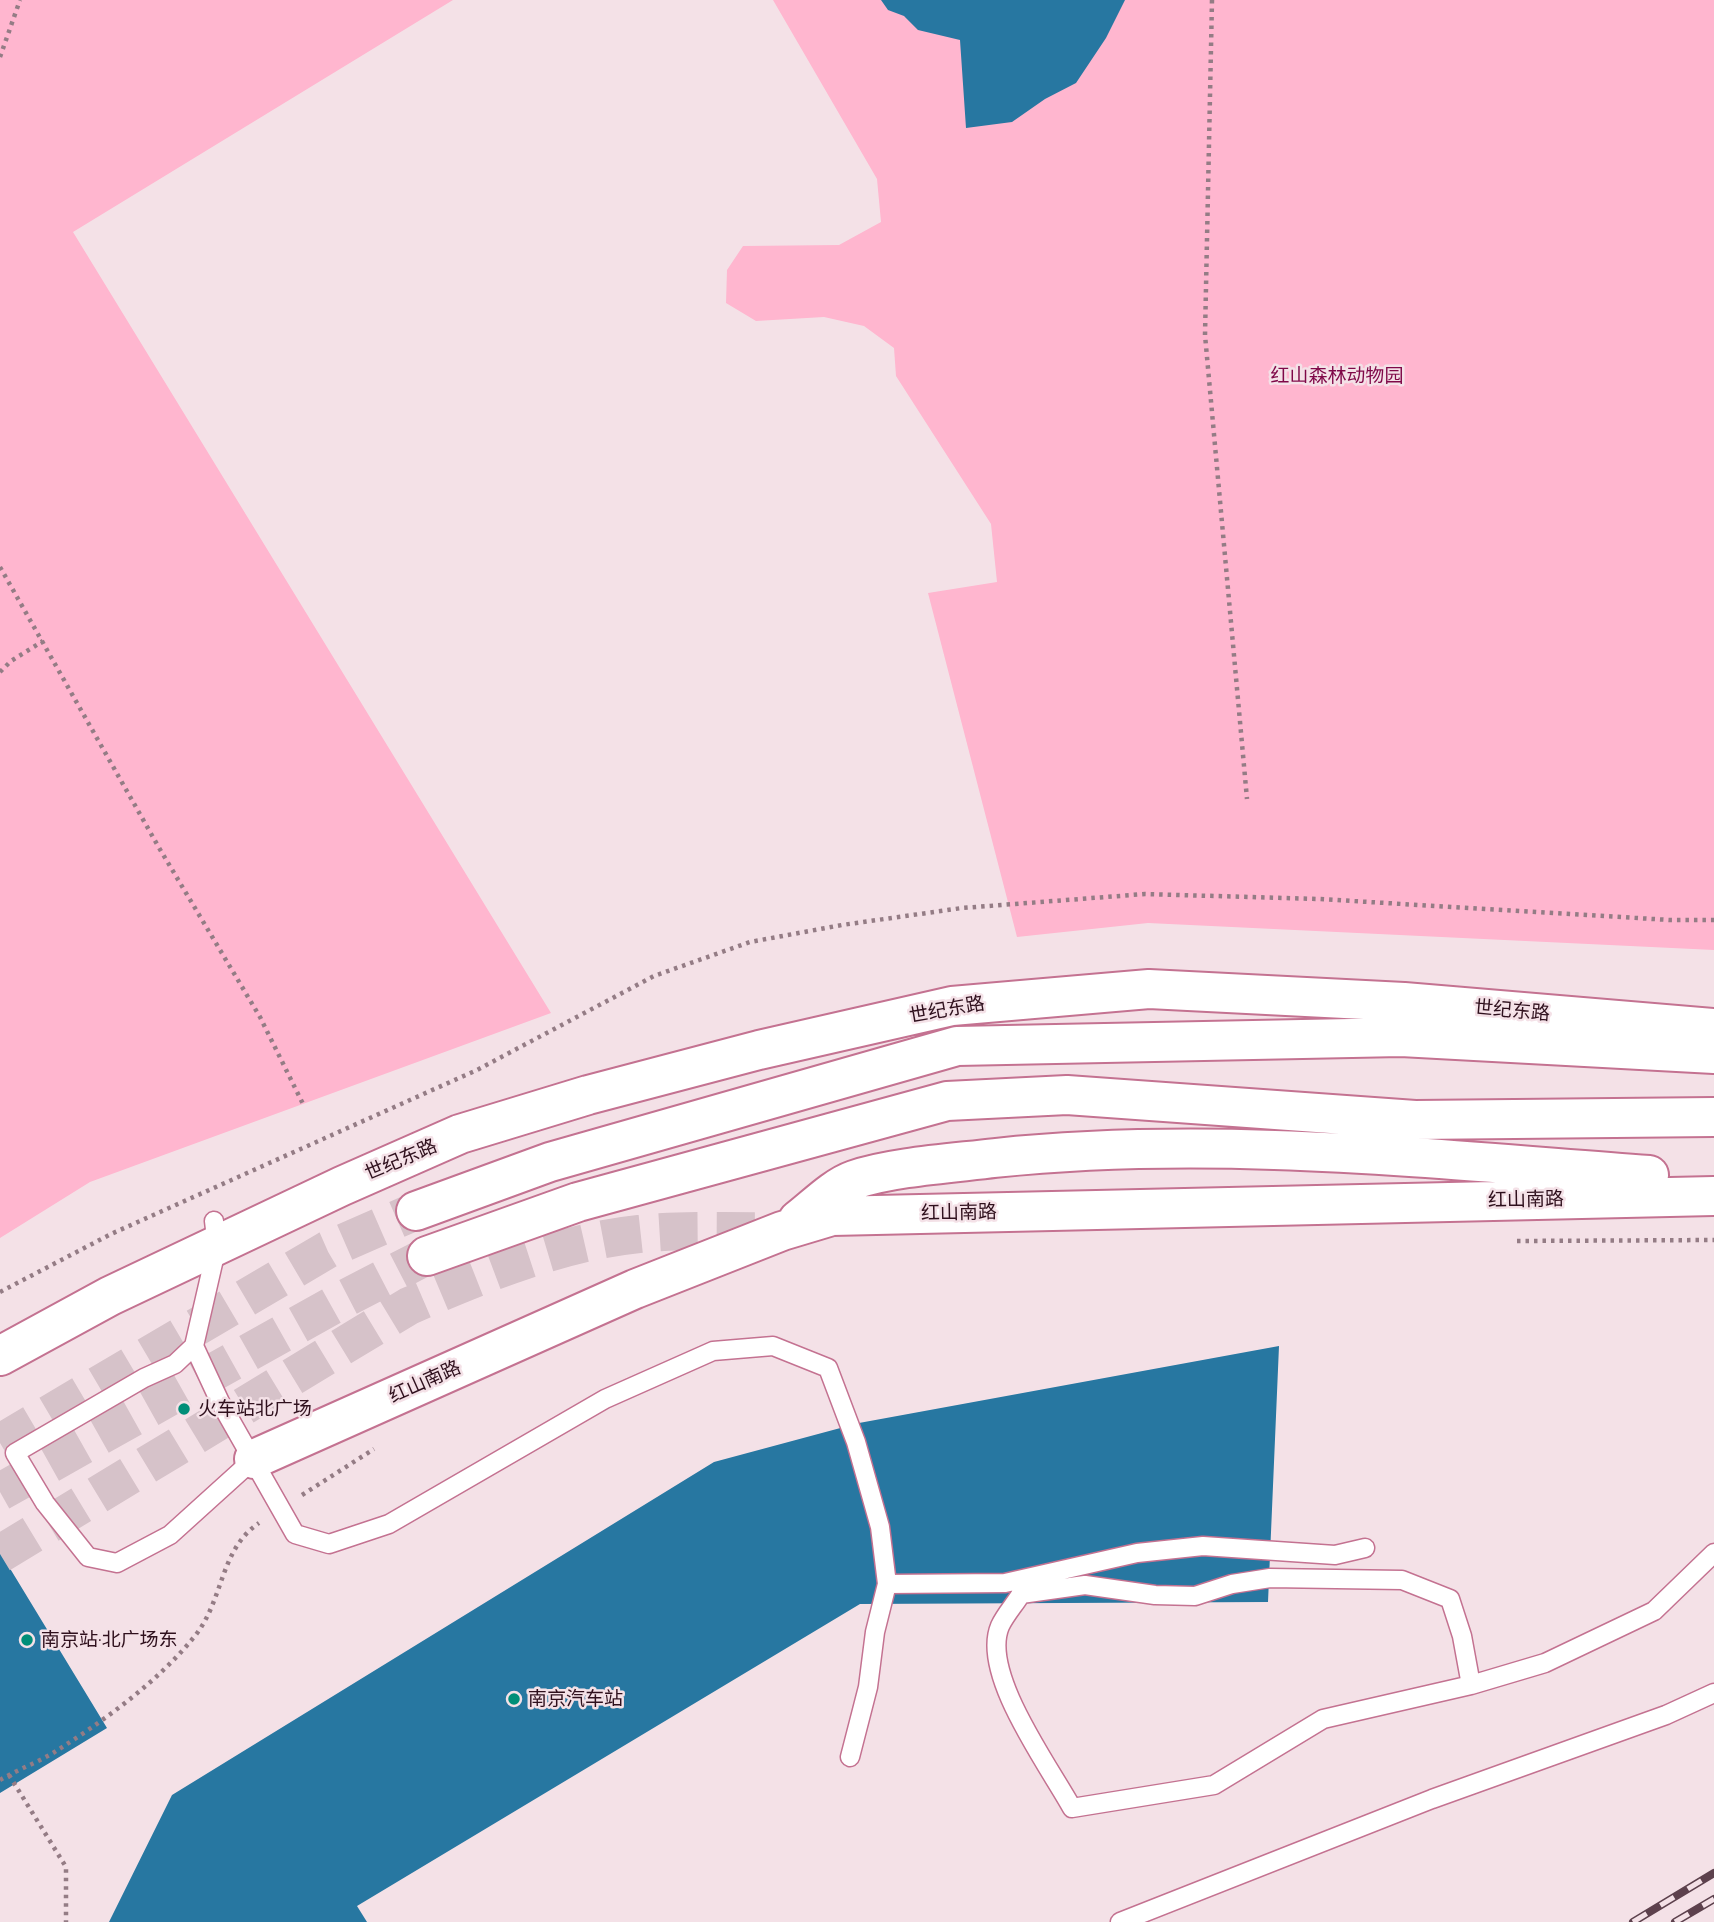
<!DOCTYPE html>
<meta charset="utf-8">
<style>
body{margin:0}
canvas{display:block;background:#f4e1e7}
</style>
<canvas width="1714" height="1922"></canvas>
<script>
const ctx = document.querySelector('canvas').getContext('2d');
ctx.lineJoin = 'round';
function fillPath(path, color) { ctx.fillStyle = color; ctx.fill(path, 'evenodd'); }
function strokePath(path, color, width, dash) { ctx.strokeStyle = color; ctx.lineWidth = width; ctx.lineCap = dash ? 'butt' : 'round'; ctx.setLineDash(dash || []); ctx.stroke(path); }
function write(font, color, halo, rows, align = 'center') {
  ctx.font = font + ' Quicksand,"Noto Sans SC",sans-serif'; ctx.lineWidth = 5; ctx.setLineDash([]); ctx.textBaseline = 'middle'; ctx.strokeStyle = halo; ctx.fillStyle = color; for (const [text, x, y, turn = 0] of rows) {
    ctx.save(); ctx.translate(x, y); ctx.rotate((+turn || 0) * Math.PI / 180); ctx.textAlign = isNaN(turn) ? turn : align; if (halo) ctx.strokeText(text, 0, 0); ctx.fillText(text, 0, 0); ctx.restore();
  }
}
fillPath(new Path2D(`
 M 0,0 L 453,0 L 73,232 L 551,1013 L 90,1182 L 0,1238 Z
 M 773,0 L 1714,0 L 1714,950 L 1148,923 L 1017,937 L 928,593 L 997,582 L 991,524 L 896,376 L 894,348 L 864,326 L 824,317 L 756,321 L 726,303 L 727,270 L 743,246 L 839,245 L 881,222 L 877,179 Z`), '#ffb6cf');
fillPath(new Path2D(`
 M 881,0 L 1125,0 L 1106,38 L 1076,83 L 1045,99 L 1012,122 L 966,128 L 960,40 L 918,30 L 904,16 L 888,10 Z
 M 1279,1346 L 1268,1602 L 860,1604 L 357,1906 L 367,1922 L 109,1922 L 172,1795 L 714,1462 L 859,1423 Z
 M 0,1552 L 107,1728 L 0,1793 Z`), '#2777a1');
strokePath(new Path2D(`
 M 0,1443 L 327,1250 L 416,1211
 M 0,1492 L 344,1299 L 427,1256
 M 0,1554 L 409,1306 C 481,1275 560,1242 639,1234 C 684,1229 732,1232 778,1231`), '#d6c2c9', 38, [38, 19]);
const lane = new Path2D(`
 M 214,1221 L 217,1246 L 194,1346 L 175,1364 L 144,1378 L 15,1453 L 45,1503 L 88,1557 L 117,1563 L 170,1535 L 254,1459
 M 194,1346 L 220,1402 L 295,1534 L 329,1544 L 389,1524 L 605,1399 L 713,1351 L 773,1346 L 828,1368 L 856,1442 L 880,1527 L 887,1584 L 875,1632 L 868,1687 L 850,1757
 M 887,1584 L 1005,1583 L 1137,1553 L 1203,1546 L 1335,1555 L 1365,1548
 M 1471,1685 L 1462,1636 L 1450,1599 L 1402,1580 L 1270,1578 L 1232,1584 L 1195,1596 L 1155,1595 L 1085,1585 L 1021,1594 C 1015,1604 1005,1615 1000,1626 C 980,1673 1049,1766 1072,1808 L 1214,1785 L 1323,1719 L 1471,1685 L 1545,1663 L 1654,1611 L 1714,1553
 M 1120,1922 L 1432,1799 L 1666,1715 L 1714,1693`);
const secondary = new Path2D(`
 M 416,1211 L 550,1162 L 957,1046 L 1401,1037 L 1714,1054
 M 798,1220 C 814,1208 834,1187 854,1180 C 891,1167 954,1163 995,1158 C 1213,1135 1431,1159 1649,1175
 M 427,1256 L 578,1202 L 947,1101 L 1067,1095 L 1415,1120 L 1714,1117
 M 0,1356 L 110,1296 L 342,1186 L 460,1134 L 588,1095 L 759,1050 L 952,1006 L 1149,989 L 1404,1002 L 1714,1028
 M 254,1459 L 635,1289 L 782,1231 L 832,1216 L 1714,1196`);
strokePath(lane, '#c47291', 21);
strokePath(secondary, '#c47291', 42);
strokePath(new Path2D(`
 M 1212,0 L 1205,335 L 1247,799
 M 0,57 L 20,0
 M 0,567 L 158,846 L 260,1017 L 303,1104
 M 0,672 L 11,661 L 43,641
 M 1517,1241 L 1714,1240
 M 0,1292 L 111,1234 L 477,1070 L 654,976 L 750,942 L 842,925 L 962,908 L 1145,894 L 1319,899 L 1670,920 L 1714,920
 M 302,1495 L 374,1449
 M 9,1775 L 66,1867 L 66,1922
 M 0,1780 C 17,1770 36,1763 53,1753 C 102,1722 157,1683 194,1637 C 224,1601 219,1550 259,1523`), '#947c85', 4.5, [3.5, 5]);
strokePath(lane, '#fff', 18);
strokePath(secondary, '#fff', 38);
const rail = new Path2D(`
 M 1633,1922 L 1714,1873
 M 1675,1922 L 1714,1899`);
strokePath(rail, '#5d414d', 8);
strokePath(rail, '#f4e1e7', 5, [16]);
for (const [x, y, r, color] of [
 [184,1409,7,"#008e78"],
 [27,1640,7,"#008e78"],
 [514,1699,7,"#008e78"]
]) { const dot = new Path2D(); dot.arc(x, y, r, 0, 2 * Math.PI); ctx.fillStyle = color; ctx.fill(dot); strokePath(dot, '#f4e1e7', 2.5); }
write('19px', '#7f0848', '#f4e1e7', [
 ["红山森林动物园",1337,376]
]);
write('19px', '#2f101d', '#f4e1e7', [
 ["世纪东路",947,1010,-10],
 ["世纪东路",1512,1011,5],
 ["世纪东路",401,1160,-23],
 ["红山南路",1526,1200,-1],
 ["红山南路",959,1213,-1],
 ["红山南路",425,1382,-24]
]);
write('19px', '#2f101d', '#f4e1e7', [
 ["火车站北广场",198,1409],
 ["南京站·北广场东",41,1640],
 ["南京汽车站",528,1699]
], 'left');
</script>
